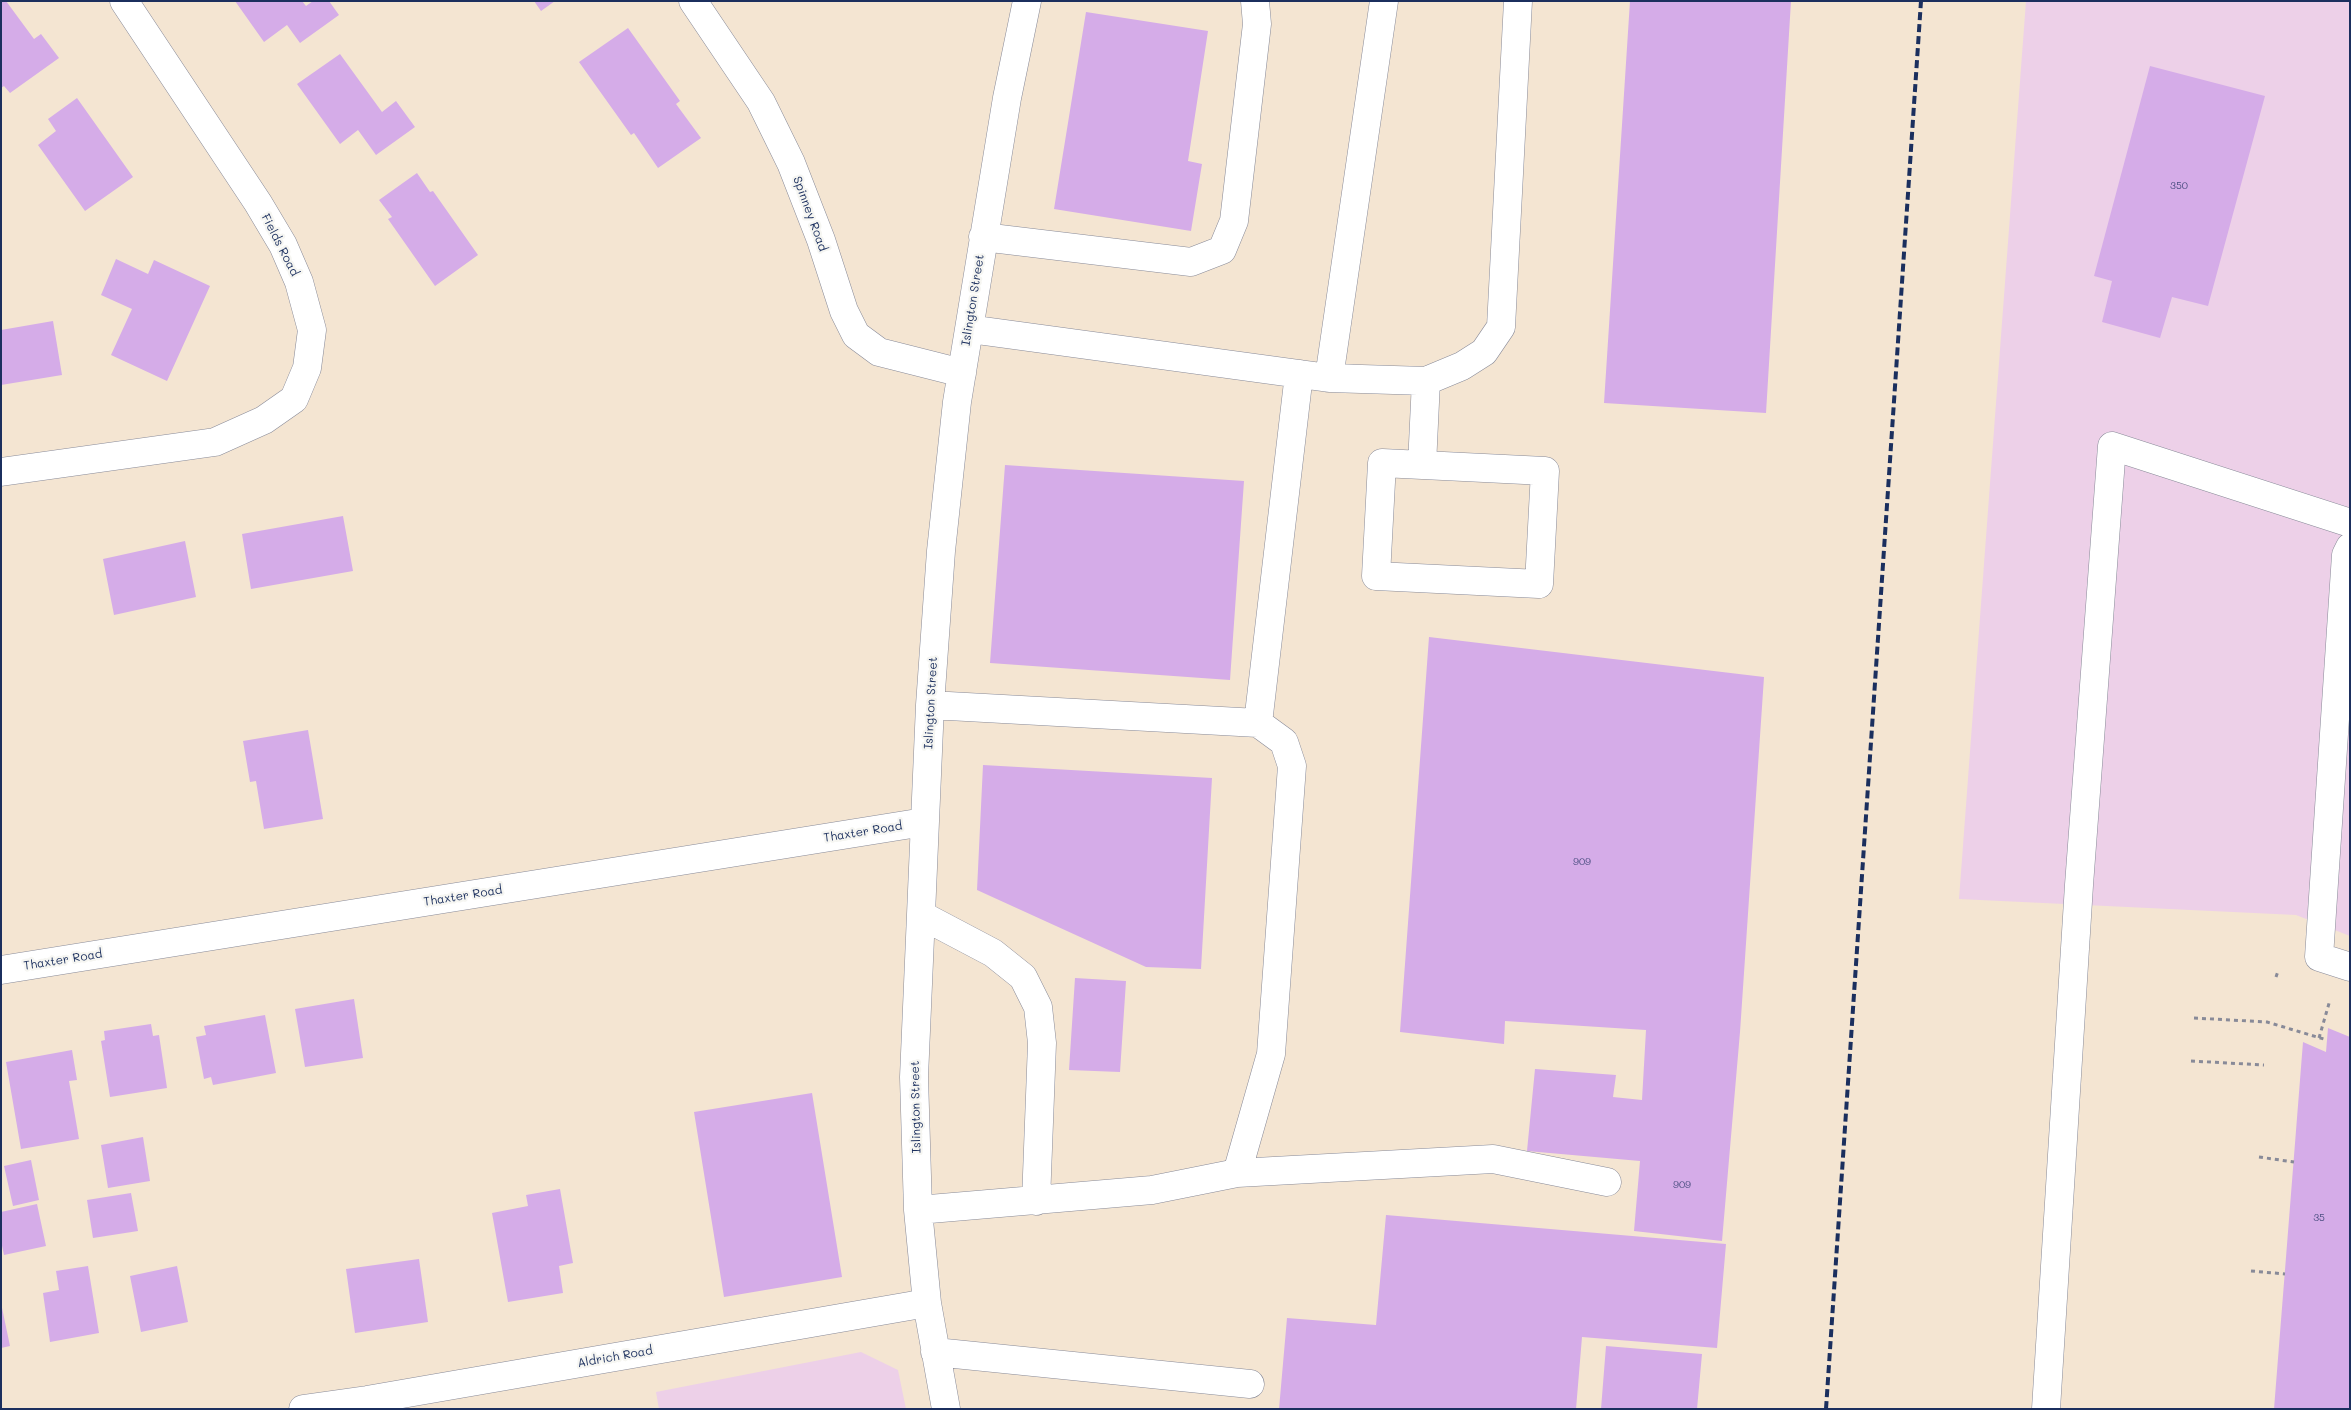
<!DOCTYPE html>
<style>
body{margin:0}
#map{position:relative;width:2351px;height:1410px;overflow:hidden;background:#f4e5d2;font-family:Mali,sans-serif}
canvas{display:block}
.frame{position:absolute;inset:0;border:2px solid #1b2f5e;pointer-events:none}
</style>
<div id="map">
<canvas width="2351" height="1410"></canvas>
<div class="frame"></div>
</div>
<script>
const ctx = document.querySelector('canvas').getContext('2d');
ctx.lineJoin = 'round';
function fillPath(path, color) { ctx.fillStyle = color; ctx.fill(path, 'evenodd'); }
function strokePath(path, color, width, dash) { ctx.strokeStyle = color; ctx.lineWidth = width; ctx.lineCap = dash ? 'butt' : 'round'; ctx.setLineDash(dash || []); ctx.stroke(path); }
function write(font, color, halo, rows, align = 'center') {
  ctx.font = font + ' Mali,sans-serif'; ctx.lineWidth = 4.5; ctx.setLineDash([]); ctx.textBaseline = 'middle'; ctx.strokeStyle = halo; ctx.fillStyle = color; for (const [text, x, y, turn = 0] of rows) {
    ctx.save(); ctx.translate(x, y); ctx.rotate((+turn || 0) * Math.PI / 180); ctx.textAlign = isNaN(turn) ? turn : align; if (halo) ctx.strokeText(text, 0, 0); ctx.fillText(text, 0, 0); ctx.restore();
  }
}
fillPath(new Path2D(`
 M 2026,1 L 2350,1 L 2350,936 L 2296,915 L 1959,899 Z
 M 861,1352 L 898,1370 L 906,1409 L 659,1409 L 656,1392 Z`), '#edd0e8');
fillPath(new Path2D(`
 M 1,1 L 6,1 L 34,39 L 41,34 L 59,58 L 10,93 L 4,86 L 1,88 Z
 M 235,1 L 302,1 L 306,6 L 313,1 L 329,1 L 339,15 L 300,43 L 287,25 L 264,42 Z
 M 534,1 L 555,1 L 541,11 Z
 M 1630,1 L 1791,1 L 1766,413 L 1604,403 Z
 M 1086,12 L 1208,31 L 1188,161 L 1202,164 L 1191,231 L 1054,209 Z
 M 628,28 L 680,101 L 676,104 L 701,138 L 658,168 L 634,133 L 631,135 L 579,62 Z
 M 340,54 L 382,112 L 396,101 L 415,127 L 376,155 L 358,130 L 340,144 L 297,84 Z
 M 2150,66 L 2265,96 L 2208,306 L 2172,297 L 2160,338 L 2102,322 L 2112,281 L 2094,276 Z
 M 77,98 L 133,177 L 85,211 L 38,145 L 56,131 L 48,119 Z
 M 417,173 L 430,192 L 433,191 L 478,255 L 435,286 L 388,219 L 392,217 L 379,200 Z
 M 116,259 L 148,274 L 154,260 L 210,286 L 167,381 L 111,355 L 132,309 L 101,295 Z
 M 53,321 L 62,375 L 1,385 L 1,330 Z
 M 1005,465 L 1244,481 L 1230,680 L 990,663 Z
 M 343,516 L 353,571 L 251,589 L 242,534 Z
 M 185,541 L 196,597 L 114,615 L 103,559 Z
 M 1429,637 L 1764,677 L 1740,1032 L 1722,1241 L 1634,1231 L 1640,1161 L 1527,1151 L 1535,1069 L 1616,1075 L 1613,1097 L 1642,1100 L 1646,1030 L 1505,1021 L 1504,1044 L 1400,1032 Z
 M 308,730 L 323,819 L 264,829 L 256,781 L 250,782 L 243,741 Z
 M 983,765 L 1212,778 L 1201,969 L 1146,967 L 977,890 Z
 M 1075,978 L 1126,981 L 1120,1072 L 1069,1070 Z
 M 354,999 L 363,1058 L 305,1067 L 295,1009 Z
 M 265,1015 L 276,1073 L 213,1085 L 211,1077 L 204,1079 L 196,1037 L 206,1035 L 204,1026 Z
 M 151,1024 L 153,1036 L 159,1035 L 167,1088 L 110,1097 L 101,1041 L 105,1040 L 104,1031 Z
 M 2328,1028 L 2350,1037 L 2350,1409 L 2274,1409 L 2303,1042 L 2326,1052 Z
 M 72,1050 L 77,1080 L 69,1081 L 79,1139 L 21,1149 L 6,1062 Z
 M 812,1093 L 842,1277 L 724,1297 L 694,1112 Z
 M 143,1137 L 150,1181 L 108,1188 L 101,1145 Z
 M 31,1160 L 39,1200 L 13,1206 L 4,1166 Z
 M 560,1189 L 573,1263 L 559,1266 L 563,1293 L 508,1302 L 492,1213 L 528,1206 L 526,1195 Z
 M 131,1193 L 138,1231 L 93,1238 L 87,1200 Z
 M 37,1204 L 46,1246 L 4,1255 L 1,1241 L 1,1212 Z
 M 1386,1215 L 1726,1244 L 1717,1348 L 1582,1337 L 1576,1409 L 1279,1409 L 1287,1318 L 1376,1325 Z
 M 419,1259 L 428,1322 L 355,1333 L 346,1269 Z
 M 88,1266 L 99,1333 L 50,1342 L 43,1293 L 59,1290 L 56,1271 Z
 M 177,1266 L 188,1322 L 141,1332 L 130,1276 Z
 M 1,1303 L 10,1346 L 1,1348 Z
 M 1606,1346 L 1702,1354 L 1697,1409 L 1601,1409 Z`), '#d5ace8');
const minor = new Path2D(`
 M 693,1 L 761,102 L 791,163 L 821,240 L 844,311 L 856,335 L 879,352 L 962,373
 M 983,237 L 1191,262 L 1222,250 L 1234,221 L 1257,24 L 1255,1
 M 969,329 L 1329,378 L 1384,1
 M 1329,378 L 1426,381 L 1462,366 L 1484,352 L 1501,327 L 1518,1
 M 1382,463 L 1545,471 L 1539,584 L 1376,576 Z
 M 1422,465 L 1426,381
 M 1,472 L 215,442 L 264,420 L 294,399 L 307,368 L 312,330 L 299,282 L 283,245 L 258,203 L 124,1
 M 2350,547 L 2346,555 L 2319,957 L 2350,967
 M 1258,723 L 1299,374
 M 921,915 L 993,953 L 1023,977 L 1038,1007 L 1042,1043 L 1036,1201
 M 1,970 L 924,822
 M 1237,1173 L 1493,1159 L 1607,1182
 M 918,1210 L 1152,1190 L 1237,1173 L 1271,1054 L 1292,766 L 1284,742 L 1258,723 L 930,705
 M 935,1352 L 1250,1384
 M 303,1409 L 367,1400 L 927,1303
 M 946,1409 L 927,1303 L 918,1210 L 914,1077 L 930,705 L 941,551 L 957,402 L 1007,98 L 1027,1
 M 2046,1409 L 2079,885 L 2112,446 L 2350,523`);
strokePath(minor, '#888a98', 29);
strokePath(new Path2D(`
 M 2276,977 L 2278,971
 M 2194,1018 L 2267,1022 L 2327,1040
 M 2319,1038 L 2330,1000
 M 2191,1061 L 2264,1065
 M 2259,1157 L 2294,1162
 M 2251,1271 L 2285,1274`), '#888a98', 3, [4, 4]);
strokePath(minor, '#fff', 28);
strokePath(new Path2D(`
 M 1826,1409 L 1921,1`), '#1b2f5e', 4, [8, 4]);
write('10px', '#4a4e80', null, [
 ["350",2179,186],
 ["909",1582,862],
 ["909",1682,1185],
 ["35",2319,1218]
]);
write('12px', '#1b2f5e', '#f6f6f2', [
 ["Spinney Road",810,214,70],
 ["Fields Road",280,245,63],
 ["Islington Street",973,300,-81],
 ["Islington Street",931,703,-87],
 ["Thaxter Road",863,832,-9],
 ["Thaxter Road",463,896,-9],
 ["Thaxter Road",63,960,-9],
 ["Islington Street",916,1107,-91],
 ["Aldrich Road",615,1357,-10]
]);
</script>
